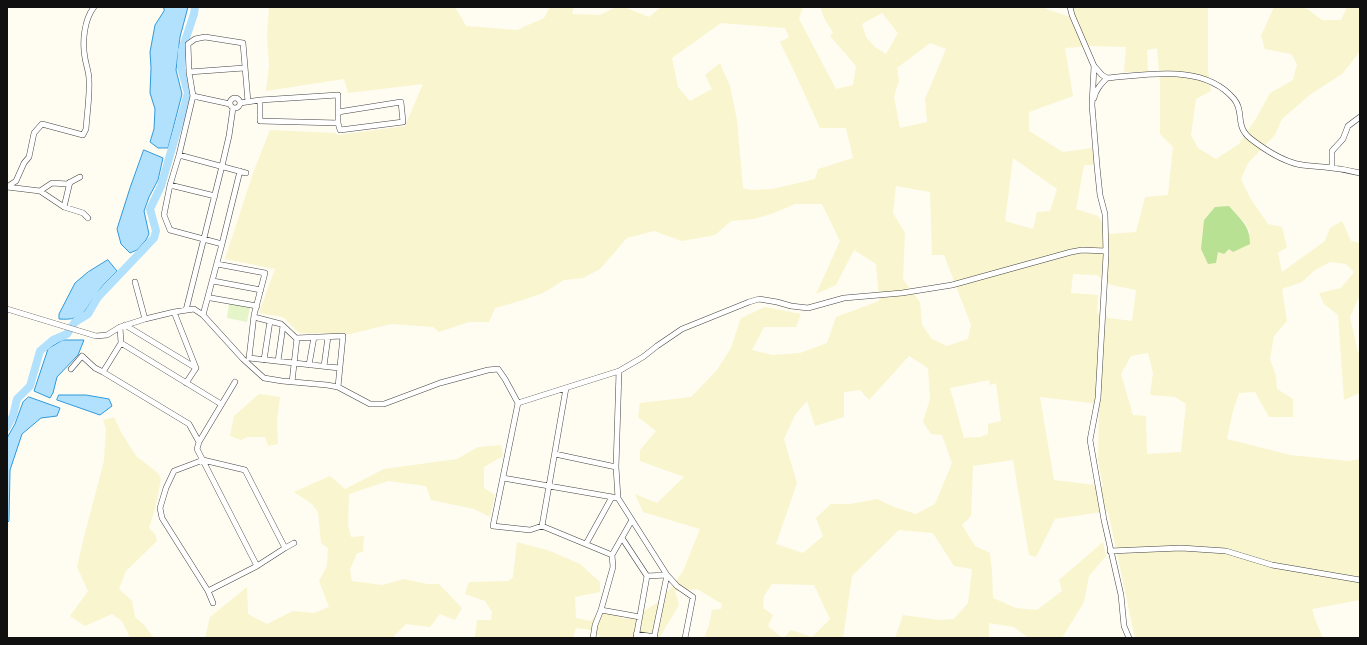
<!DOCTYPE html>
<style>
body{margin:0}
#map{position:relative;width:1367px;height:645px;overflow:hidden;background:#fffcf2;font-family:"Noto Serif",serif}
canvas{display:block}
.frame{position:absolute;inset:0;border:8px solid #101010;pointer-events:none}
</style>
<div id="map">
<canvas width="1367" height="645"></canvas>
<div class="frame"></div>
</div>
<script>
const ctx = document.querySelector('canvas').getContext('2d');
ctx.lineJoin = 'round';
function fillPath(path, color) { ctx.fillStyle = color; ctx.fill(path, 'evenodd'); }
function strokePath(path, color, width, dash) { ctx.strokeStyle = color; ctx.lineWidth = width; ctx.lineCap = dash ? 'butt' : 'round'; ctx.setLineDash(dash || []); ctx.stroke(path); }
fillPath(new Path2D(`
 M 269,7 L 455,7 L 466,26 L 517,30 L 544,18 L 550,7 L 574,7 L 572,14 L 600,15 L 616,7 L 624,7 L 649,17 L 661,7 L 803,7 L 799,19 L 836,89 L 853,85 L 856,66 L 830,36 L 833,32 L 825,20 L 820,7 L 1041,7 L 1067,16 L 1073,13 L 1072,7 L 1208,7 L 1208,71 L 1211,91 L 1196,99 L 1191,135 L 1198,148 L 1216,159 L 1239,144 L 1257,117 L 1270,93 L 1293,80 L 1297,64 L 1291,54 L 1265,49 L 1261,36 L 1274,7 L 1299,7 L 1307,9 L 1322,20 L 1341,20 L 1347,7 L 1360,7 L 1360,50 L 1358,54 L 1342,74 L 1311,94 L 1282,119 L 1275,135 L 1248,163 L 1241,179 L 1250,198 L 1268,224 L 1282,227 L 1287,247 L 1278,253 L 1282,272 L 1325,241 L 1330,228 L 1342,221 L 1351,241 L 1360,243 L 1360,295 L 1350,317 L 1358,352 L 1360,352 L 1360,393 L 1344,400 L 1338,315 L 1324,304 L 1319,293 L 1341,288 L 1354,272 L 1346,264 L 1330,262 L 1315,270 L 1302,282 L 1282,289 L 1287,321 L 1274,336 L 1270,359 L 1276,376 L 1277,389 L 1293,399 L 1293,417 L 1269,417 L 1255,392 L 1239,393 L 1233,411 L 1227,439 L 1290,455 L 1348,461 L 1360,459 L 1360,600 L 1312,609 L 1316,622 L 1323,638 L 1330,638 L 1135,638 L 1108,511 L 1055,519 L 1036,557 L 1029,555 L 1013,460 L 973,466 L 971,516 L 962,525 L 975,546 L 990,553 L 992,571 L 993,598 L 1016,608 L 1037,610 L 1062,591 L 1059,580 L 1103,542 L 1106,556 L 1089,576 L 1084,602 L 1062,638 L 1028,638 L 1014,627 L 989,623 L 989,638 L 895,638 L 903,615 L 939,620 L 954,619 L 968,603 L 972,569 L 954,566 L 933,533 L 899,530 L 852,576 L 843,638 L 784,638 L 791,630 L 812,637 L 830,619 L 814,585 L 772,584 L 764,596 L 763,608 L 773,615 L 768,626 L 782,638 L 704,638 L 709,625 L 712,610 L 721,609 L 722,604 L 697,589 L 675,591 L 679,605 L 661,635 L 658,638 L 602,638 L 591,630 L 576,628 L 573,638 L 475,638 L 477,620 L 491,620 L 492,612 L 485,601 L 465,594 L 469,582 L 508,581 L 513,577 L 517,542 L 550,551 L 580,564 L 600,582 L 600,592 L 575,597 L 576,618 L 591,621 L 601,608 L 625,619 L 638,615 L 658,602 L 673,586 L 683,571 L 700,529 L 643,512 L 635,494 L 657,503 L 684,477 L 640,461 L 640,450 L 656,431 L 638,417 L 640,403 L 691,397 L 717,370 L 731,348 L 741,318 L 765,307 L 801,314 L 796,327 L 764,327 L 752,350 L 772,355 L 800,353 L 827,343 L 836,317 L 879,301 L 876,264 L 854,250 L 836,285 L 816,294 L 840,241 L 822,204 L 795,204 L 774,213 L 754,219 L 731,221 L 715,235 L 682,241 L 654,231 L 627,238 L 600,269 L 583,278 L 564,280 L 543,293 L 520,301 L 495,308 L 489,322 L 469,322 L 439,332 L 433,327 L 391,324 L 350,334 L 299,333 L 283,317 L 259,313 L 275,269 L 225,259 L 253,173 L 270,130 L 335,133 L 338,135 L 405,126 L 423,84 L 348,93 L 344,79 L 266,91 L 269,65 L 267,36 ZM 882,13 L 898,33 L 886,54 L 875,47 L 866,37 L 862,24 ZM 721,23 L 785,28 L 789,37 L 780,42 L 795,73 L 820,128 L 846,128 L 853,158 L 818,169 L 815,179 L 773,189 L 750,190 L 743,188 L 737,120 L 730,86 L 720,63 L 705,75 L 712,89 L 690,101 L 678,87 L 672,58 ZM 930,43 L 946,49 L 925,99 L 927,122 L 900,128 L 894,97 L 899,80 L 897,68 ZM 1092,46 L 1126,47 L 1124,72 L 1148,73 L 1147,50 L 1157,48 L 1160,84 L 1160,134 L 1173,147 L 1168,195 L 1145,197 L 1136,232 L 1110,234 L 1098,216 L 1076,209 L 1084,165 L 1095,165 L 1092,148 L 1063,152 L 1029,131 L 1029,112 L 1073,96 L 1065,48 ZM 1013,158 L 1057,189 L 1050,211 L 1037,212 L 1033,229 L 1005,221 ZM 896,186 L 930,192 L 932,255 L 944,255 L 971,325 L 968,339 L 947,346 L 932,339 L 922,325 L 920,302 L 903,279 L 905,233 L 893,213 ZM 1229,206 L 1245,223 L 1250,233 L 1233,252 L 1229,248 L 1218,252 L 1217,259 L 1201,249 L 1204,220 L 1215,208 ZM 1073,274 L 1097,275 L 1111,285 L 1136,290 L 1132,321 L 1109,318 L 1097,313 L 1098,295 L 1071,293 ZM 1148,353 L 1153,373 L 1150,395 L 1175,397 L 1186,404 L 1181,452 L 1147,454 L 1146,416 L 1133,415 L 1121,374 L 1131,356 ZM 909,356 L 928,368 L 930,399 L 923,422 L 931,434 L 942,435 L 952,463 L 935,504 L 916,514 L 894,507 L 877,499 L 850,504 L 831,504 L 816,518 L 823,536 L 803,553 L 776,544 L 797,483 L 784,439 L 795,415 L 807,401 L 815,426 L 844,417 L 844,392 L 860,390 L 869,400 ZM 989,380 L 990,385 L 996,383 L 1001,421 L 988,424 L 988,434 L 980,437 L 964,438 L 950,388 ZM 1040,397 L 1099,404 L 1098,460 L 1103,486 L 1054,480 Z
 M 259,394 L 280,397 L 277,420 L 278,444 L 268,446 L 265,437 L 248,437 L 241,440 L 230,436 L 234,416 Z
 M 114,417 L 121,432 L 136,456 L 158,473 L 161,479 L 155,509 L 149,528 L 155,534 L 157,541 L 126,571 L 119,589 L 132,601 L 135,617 L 145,626 L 154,638 L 130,638 L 122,621 L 112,614 L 85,626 L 70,616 L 88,591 L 77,567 L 85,533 L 104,461 L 106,429 L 103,420 Z
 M 501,445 L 503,456 L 484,467 L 484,488 L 495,495 L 490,517 L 474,509 L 431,500 L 426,486 L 388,481 L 349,494 L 348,525 L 351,537 L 364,536 L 363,552 L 357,553 L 350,570 L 352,581 L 382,585 L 404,579 L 427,584 L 439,584 L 462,608 L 455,620 L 440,614 L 430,627 L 406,624 L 392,638 L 205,638 L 210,617 L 247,587 L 248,614 L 267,624 L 293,611 L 314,613 L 329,607 L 319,581 L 327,566 L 328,548 L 321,543 L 318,512 L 312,504 L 294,492 L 330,476 L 345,489 L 384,469 L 457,459 L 478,447 Z`), '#f9f5ce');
fillPath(new Path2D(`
 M 1229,206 C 1241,220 1250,225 1250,244 L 1233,252 L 1229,249 L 1224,254 L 1218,252 L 1216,263 L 1208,264 L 1201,249 L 1204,220 L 1215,207 Z`), '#b8e194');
fillPath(new Path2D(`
 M 229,303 L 250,307 L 247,322 L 227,318 Z`), '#e6f5c9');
const water = new Path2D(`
 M 164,7 L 188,7 L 180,37 L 176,70 L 182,94 L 168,148 L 158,148 L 150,142 L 154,129 L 155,109 L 150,93 L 151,68 L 150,52 L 155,25 L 164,11 Z
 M 144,150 L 163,158 L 158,180 L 149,197 L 144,211 L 149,234 L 146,240 L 137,250 L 130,253 L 121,244 L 117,229 L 130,188 Z
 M 108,260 L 117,271 C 111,278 103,284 98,292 C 84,309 86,321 59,319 L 59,314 L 75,283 L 88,272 Z
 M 63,340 L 84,340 L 78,355 L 57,377 L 53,393 L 50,398 L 34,391 L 48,349 Z
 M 59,395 L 86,395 L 109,399 L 112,406 L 100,415 L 57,400 Z
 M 29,397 L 60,408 L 57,416 L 41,418 L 22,434 L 10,470 L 9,521 L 7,523 L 7,438 L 15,424 L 23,402 Z`);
fillPath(water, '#b1e1fd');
strokePath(water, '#2f99dc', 1);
strokePath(new Path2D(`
 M 7,427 L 13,416 L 17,399 L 30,386 L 40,351 L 53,340 L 67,334 L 75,322 L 88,314 L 98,297 L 154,238 L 156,231 L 150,209 L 161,186 L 188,93 L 181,68 L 182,50 L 194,14 L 195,7`), '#b1e1fd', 8);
const minor = new Path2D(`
 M 1070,7 L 1072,15 L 1094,66 L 1102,75 L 1107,78 C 1148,75 1204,63 1234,99 C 1245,112 1234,126 1251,139 C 1264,149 1281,160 1297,164 C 1305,166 1315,166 1324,167 C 1336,168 1348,170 1360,173
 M 1094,66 L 1092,105 L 1097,166 L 1100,195 L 1105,214 L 1106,255 L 1098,398 L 1090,440 L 1104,520 L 1121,595 L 1124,626 L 1129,638
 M 189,72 L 188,44 L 195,39 L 205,37 L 243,43 L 248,102
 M 193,96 L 230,104
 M230 103a5 5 0 1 1 10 0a5 5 0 1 1-10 0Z
 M 1094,98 C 1096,89 1101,84 1107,78
 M 240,103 L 260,100 L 338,95 L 338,123 L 260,121 L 260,100
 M 338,112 L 401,102 L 403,122 L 340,130 L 338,123
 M 179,155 L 246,173
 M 1332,168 L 1332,151 L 1343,139 L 1348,126 L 1360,117
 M 240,171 L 222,244 L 170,230 L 164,215 L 170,185 L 179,155 L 193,96 L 189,72 L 244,68
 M 170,185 L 215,196
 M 7,187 L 16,181 L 24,163 L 29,157 L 34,133 L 42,124 L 83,135 L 86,129 C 87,113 90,96 89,79 C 89,72 86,65 85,58 C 82,42 84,20 94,7
 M 7,187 L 40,191 L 64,207 L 83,213 L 88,218
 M 40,191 L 52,183 L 67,184 L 80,177
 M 64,207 L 70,182
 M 217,264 L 265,273 L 254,315 L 249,358 L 339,368
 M 213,281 L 261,290
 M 135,282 L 145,319
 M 211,298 L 257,306
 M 7,309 L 96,336 L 107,335 L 120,327 L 145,319 L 174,312 L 194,309 L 203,315 L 243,359 L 264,378 L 282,381 L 327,385 L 338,387 L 370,404 L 384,404 L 440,383 L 488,370 L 498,369 L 505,379 L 518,403
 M 186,310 L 222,166 L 229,136 L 233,108
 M 174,312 L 196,368
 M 203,315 L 222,244
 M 254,317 L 281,324 L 296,338 L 343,336 L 338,387
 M 125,325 L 196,368
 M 121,343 L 221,404
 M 264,360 L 270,321
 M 278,361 L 283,326
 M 309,365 L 314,337
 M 324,366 L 328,337
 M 71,369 L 82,356 L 95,368 L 103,372 L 189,424 L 199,442 L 235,382
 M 103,372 L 121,343 L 120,327
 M 292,382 L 297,338
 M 186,383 L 196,368
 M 566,388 L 542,526 L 530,530 L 493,526 L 518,403 L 619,371 L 643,357 L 657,346 L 682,329 L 749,302 L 759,299 L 777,302 L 791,306 L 808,308 L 844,298 L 902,293 L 952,285 L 1071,252 L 1082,250 L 1106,251
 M 199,442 L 197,449 L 257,566
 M 555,454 L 616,467 L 619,371
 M 616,467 L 618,498 L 667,575 L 654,638
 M 503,478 L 618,498
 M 542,526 L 612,555
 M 622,538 L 647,576 L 636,638
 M 586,544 L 612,497
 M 1110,551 L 1181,548 L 1226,551 L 1272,565 L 1360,580
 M 647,576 L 667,575 L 677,586 L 693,597 L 685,638
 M 208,591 L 257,566 L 285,548
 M 213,603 L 208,591 L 162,518 L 160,508 L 166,488 L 174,471 L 203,460 L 245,470 L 285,548 L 294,543
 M 601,610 L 640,617
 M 636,634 L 655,637
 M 593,638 L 595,625 L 601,610 L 613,567 L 612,555 L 632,520`);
strokePath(minor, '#434343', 6);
strokePath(minor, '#fff', 5);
</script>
